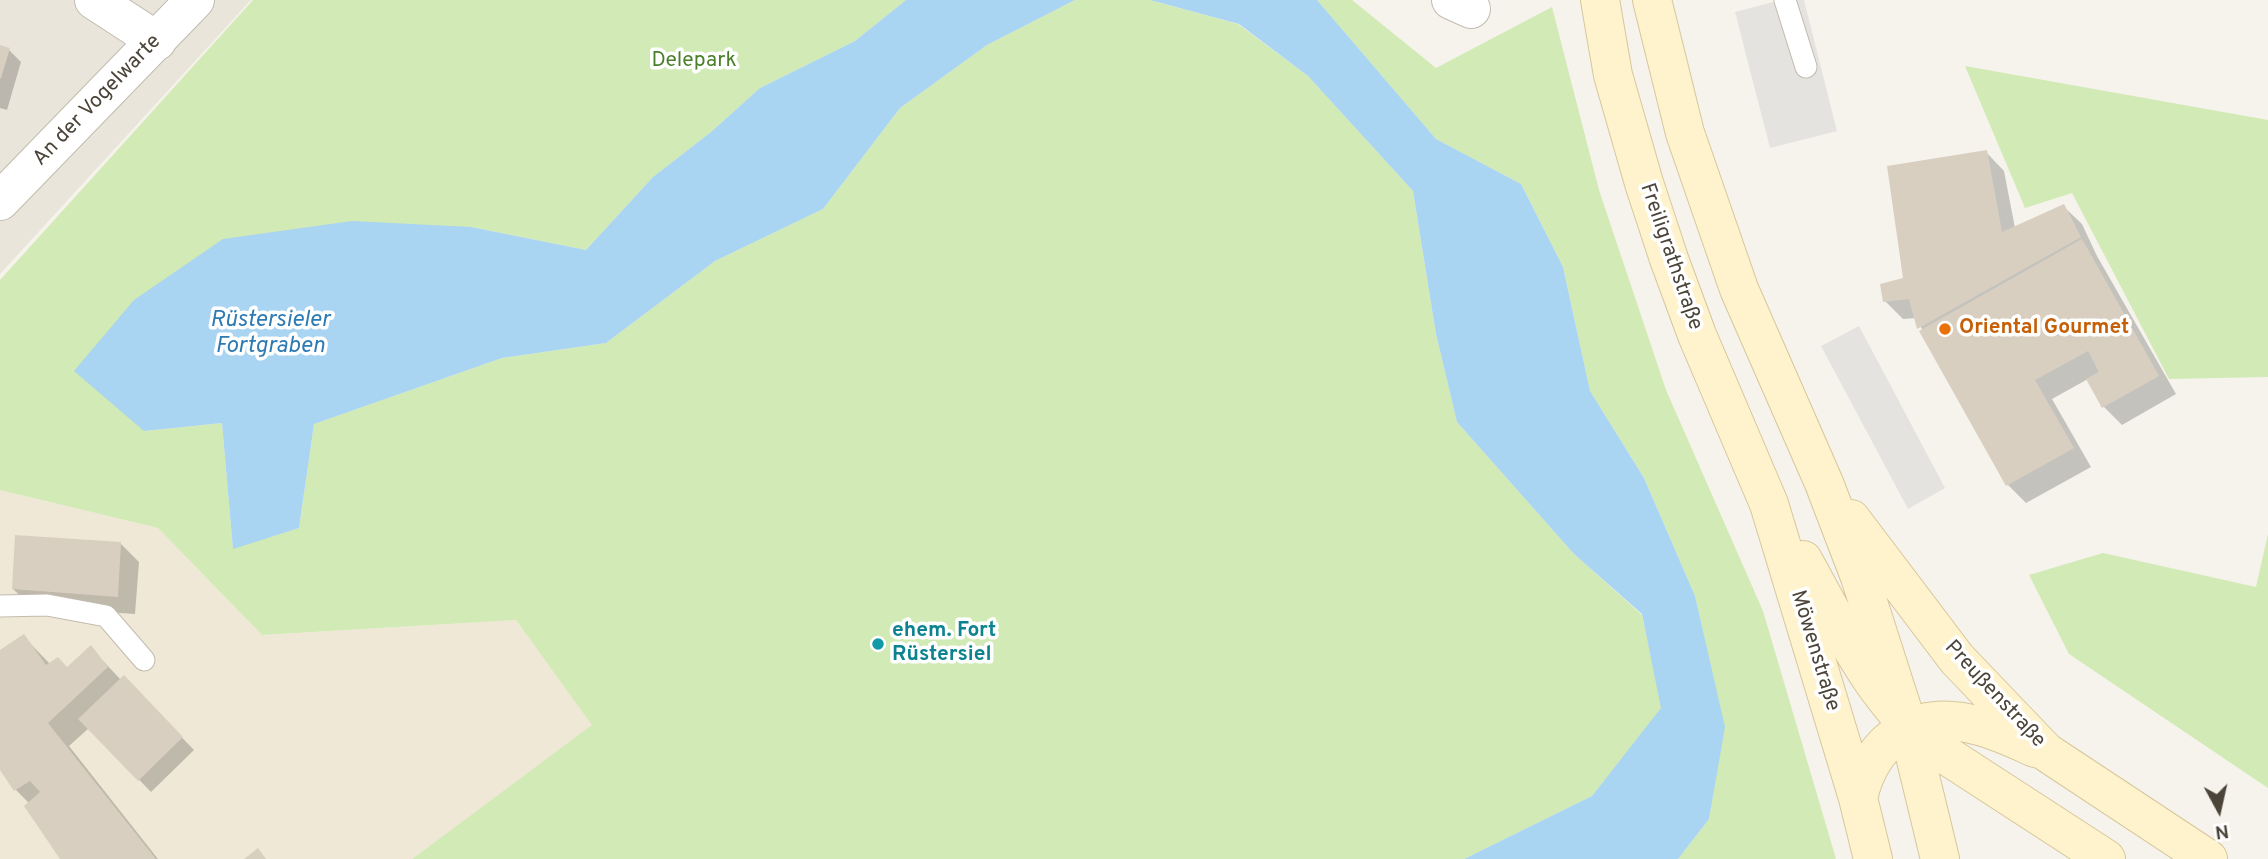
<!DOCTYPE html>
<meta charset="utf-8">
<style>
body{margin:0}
#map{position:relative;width:2268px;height:859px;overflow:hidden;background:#f6f3ec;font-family:Overpass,sans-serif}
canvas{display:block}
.north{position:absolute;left:2184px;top:775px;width:70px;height:70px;-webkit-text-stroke:5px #fff;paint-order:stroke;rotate:172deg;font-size:19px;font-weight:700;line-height:28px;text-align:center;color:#4b4439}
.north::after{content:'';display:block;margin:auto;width:24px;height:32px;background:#4b4439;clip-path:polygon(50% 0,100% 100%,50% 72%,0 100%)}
</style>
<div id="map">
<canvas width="2268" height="859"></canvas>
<div class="north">N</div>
</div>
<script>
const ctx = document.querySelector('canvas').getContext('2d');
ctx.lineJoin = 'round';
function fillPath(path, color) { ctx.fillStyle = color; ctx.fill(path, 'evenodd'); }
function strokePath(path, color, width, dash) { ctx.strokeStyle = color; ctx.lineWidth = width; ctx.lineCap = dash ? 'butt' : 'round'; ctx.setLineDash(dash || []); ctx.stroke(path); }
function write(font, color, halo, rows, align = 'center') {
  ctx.font = font + ' Overpass,sans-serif'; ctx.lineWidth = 7; ctx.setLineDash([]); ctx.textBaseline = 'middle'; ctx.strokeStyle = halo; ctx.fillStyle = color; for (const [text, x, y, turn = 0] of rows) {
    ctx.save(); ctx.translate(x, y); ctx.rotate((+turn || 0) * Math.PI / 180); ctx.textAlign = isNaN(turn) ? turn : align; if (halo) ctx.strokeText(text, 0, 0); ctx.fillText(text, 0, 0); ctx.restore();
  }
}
fillPath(new Path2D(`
 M 0,0 L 251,0 L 0,274 Z`), '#eae5da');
fillPath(new Path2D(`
 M 0,490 L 158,528 L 262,635 L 516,620 L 593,725 L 412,859 L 0,859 Z`), '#efe8d6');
fillPath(new Path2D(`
 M 253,0 L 906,0 L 855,41 L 760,88 L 711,132 L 653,177 L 586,250 L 471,227 L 144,431 L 222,423 L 233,548 L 299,528 L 314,424 L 502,358 L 606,343 L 715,261 L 823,209 L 900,108 L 987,45 L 1075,0 L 1150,0 L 1238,24 L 1308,76 L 1413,191 L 1436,334 L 1457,422 L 1574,554 L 1642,615 L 1662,708 L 1592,796 L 1464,859 L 412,859 L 592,725 L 516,620 L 262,635 L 158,528 L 0,490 L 0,280 Z
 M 1317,0 L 1352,0 L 1436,68 L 1552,7 L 1599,190 L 1666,390 L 1763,611 L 1836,859 L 1678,859 L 1709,819 L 1724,727 L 1695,596 L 1644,478 L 1590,391 L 1563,267 L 1521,184 L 1436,139 Z
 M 1965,66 L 2268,120 L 2268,377 L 2169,379 L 2072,193 L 2025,208 Z
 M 2268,534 L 2268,788 L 2069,654 L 2029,575 L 2103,553 L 2256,587 Z`), '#d2eab5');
fillPath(new Path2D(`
 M 1781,0 L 1804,0 L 1837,131 L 1770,148 L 1735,12 Z
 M 1859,326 L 1945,488 L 1908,509 L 1821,346 Z`), '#e5e3e0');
fillPath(new Path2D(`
 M 906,0 L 1075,0 L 987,45 L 900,108 L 823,209 L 715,261 L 606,343 L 502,358 L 314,424 L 299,528 L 233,549 L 222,423 L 144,431 L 74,371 L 134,300 L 223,239 L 352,221 L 471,227 L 586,250 L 653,177 L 711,132 L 760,88 L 855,41 Z
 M 1150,0 L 1317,0 L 1436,139 L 1521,184 L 1563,267 L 1590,391 L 1644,478 L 1695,596 L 1725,727 L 1709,819 L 1678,859 L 1464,859 L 1592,796 L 1661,708 L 1642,614 L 1574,554 L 1457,422 L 1436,334 L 1413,191 L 1308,76 L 1239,24 Z`), '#a9d4f2');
fillPath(new Path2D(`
 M 0,47 L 9,50 L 21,62 L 7,110 L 0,108 Z
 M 1986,152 L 2004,171 L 2015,228 L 2063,206 L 2082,224 L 2097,256 L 2176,394 L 2122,425 L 2104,407 L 2088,379 L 2052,399 L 2091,467 L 2026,503 L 2008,485 L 1921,332 L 1923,331 L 1916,318 L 1903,319 L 1885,301 L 1905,280 Z
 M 121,544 L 139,562 L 135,614 L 32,607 L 13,589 Z
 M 24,637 L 50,664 L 67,669 L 91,648 L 121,680 L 124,678 L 194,750 L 151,792 L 89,728 L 69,746 L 158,859 L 63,859 L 30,804 L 16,790 L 0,767 L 0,652 Z`), '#0003');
fillPath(new Path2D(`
 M 0,45 L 10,48 L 1,78 L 0,78 Z
 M 1987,150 L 2002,232 L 2064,204 L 2081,237 L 1917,329 L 1909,299 L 1883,302 L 1880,284 L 1903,278 L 1887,166 Z
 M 2082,239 L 2159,376 L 2102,408 L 2086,379 L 2099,372 L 2088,351 L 2035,380 L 2074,448 L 2006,486 L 1919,331 Z
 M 15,535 L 121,542 L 118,597 L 12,589 Z
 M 24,634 L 46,665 L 58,657 L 67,667 L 91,645 L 108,667 L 48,723 L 156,859 L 60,859 L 24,806 L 40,792 L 30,781 L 14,791 L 0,770 L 0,650 Z
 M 124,675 L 183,737 L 138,781 L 78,719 Z
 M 258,848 L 266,859 L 244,859 Z`), '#d8cfc1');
const lane = new Path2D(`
 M 1785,0 L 1806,67
 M 0,606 L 47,605 L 106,616 L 144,660`);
const street = new Path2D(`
 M 94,0 L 157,41
 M 1451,0 L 1471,9
 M 0,201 L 195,0`);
const secondary = new Path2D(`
 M 1600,0 L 1613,75 L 1644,183 L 1669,259 L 1697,335 L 1769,504 L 1858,798 L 1873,859
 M 1652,0 L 1685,133 L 1739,289 L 1824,483 L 1860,577 L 1908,727 L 1940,859
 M 1851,519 L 1957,659 L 2046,752 L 2208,859
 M 1803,560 C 1840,626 1872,698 1932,746 L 2106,859
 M 1858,798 C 1872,737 1918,708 1979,726 C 1998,731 2017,740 2035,748`);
strokePath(lane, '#c2bbae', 23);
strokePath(street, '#c2bbae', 40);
strokePath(secondary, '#d6c79b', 40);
strokePath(lane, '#fff', 21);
strokePath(street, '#fff', 38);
strokePath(secondary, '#fff3cd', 38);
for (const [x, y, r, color] of [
 [1945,329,7,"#e8710a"],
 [878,644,7,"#0f9aa8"]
]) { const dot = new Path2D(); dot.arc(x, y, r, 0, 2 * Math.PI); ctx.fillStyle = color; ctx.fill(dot); strokePath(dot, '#fff', 2.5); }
write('21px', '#4a7f2a', '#fff', [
 ["Delepark",694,62]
]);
write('21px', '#4b4439', '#fff', [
 ["An der Vogelwarte",98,101,-46],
 ["Freiligrathstraße",1670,257,71],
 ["Möwenstraße",1814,651,73],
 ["Preußenstraße",1994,695,47]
]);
write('bold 21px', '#c56008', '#fff', [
 ["Oriental Gourmet",1959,329]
], 'left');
write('bold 21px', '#0d838f', '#fff', [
 ["ehem. Fort",892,632],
 ["Rüstersiel",892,656]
], 'left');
write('italic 23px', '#2e7ab2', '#fff', [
 ["Rüstersieler",270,321],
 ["Fortgraben",270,347]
]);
</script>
